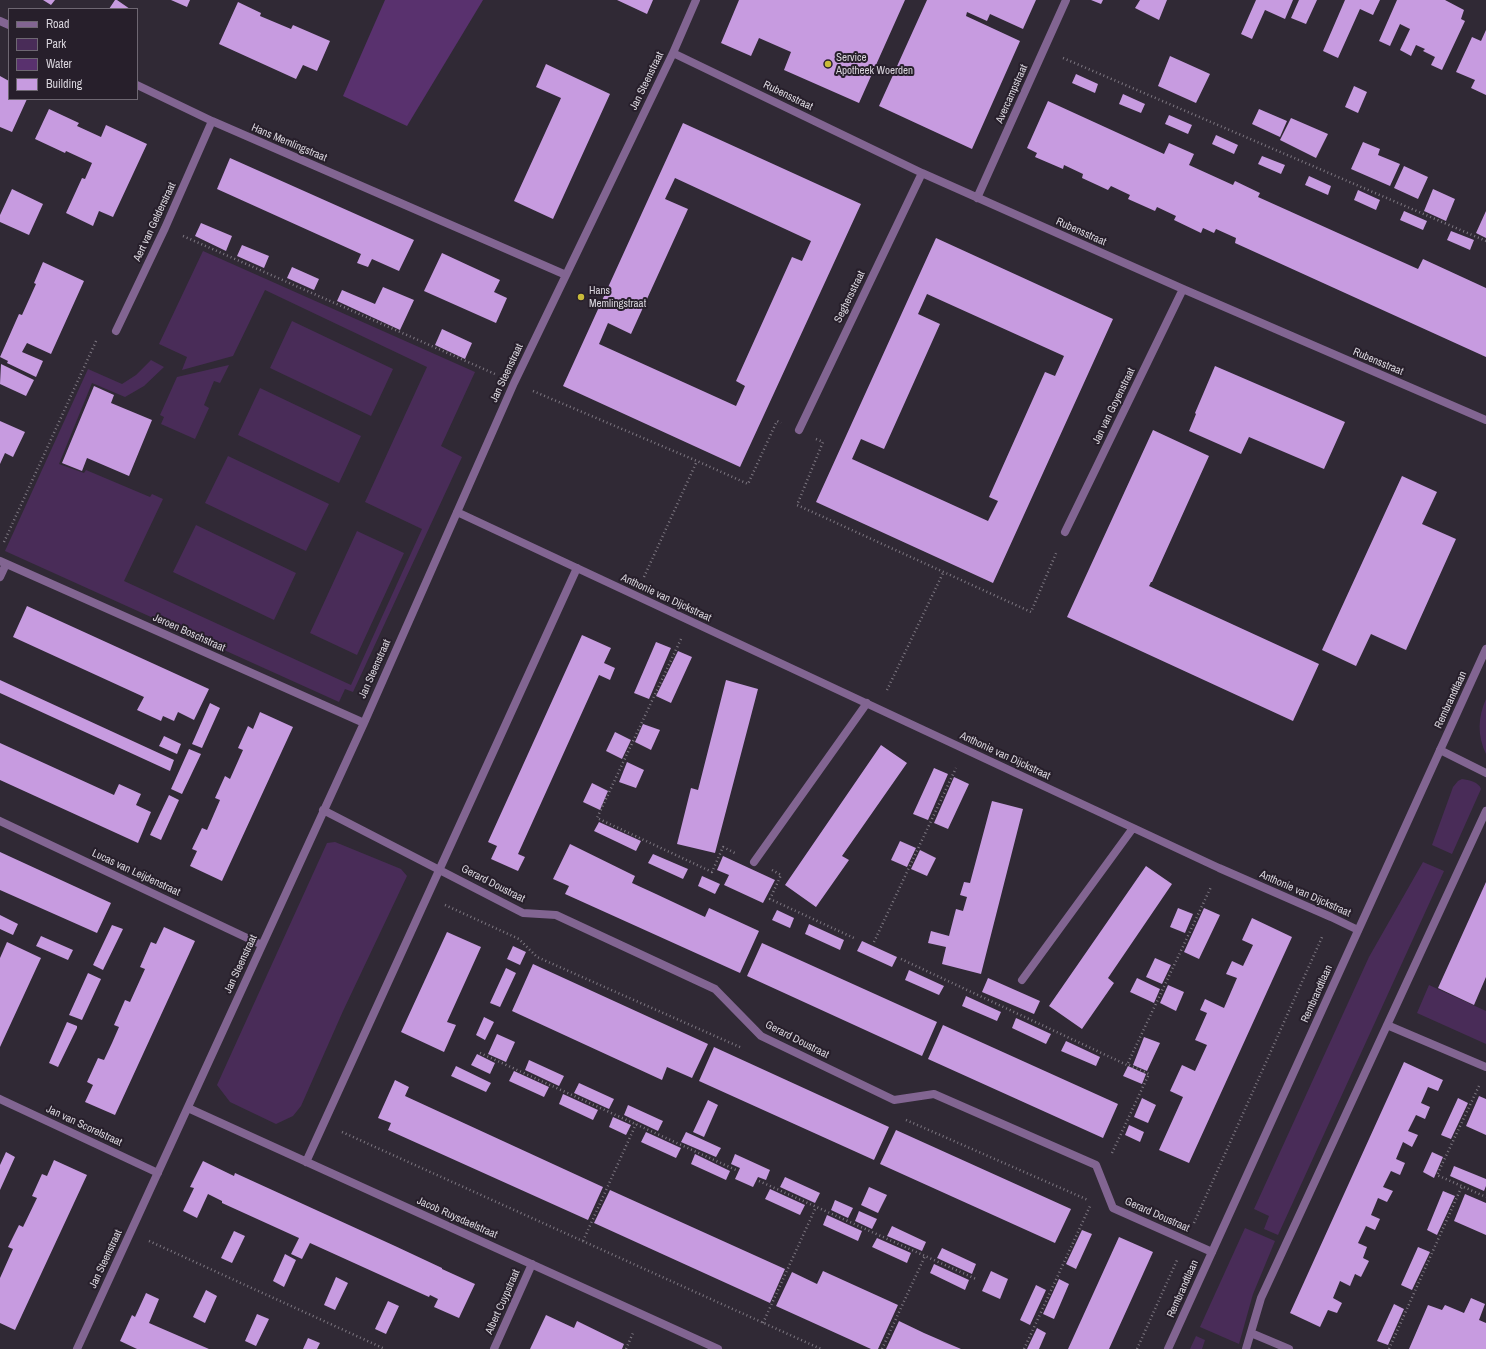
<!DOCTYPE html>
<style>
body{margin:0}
#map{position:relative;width:1486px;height:1349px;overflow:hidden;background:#302935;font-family:"Archivo Narrow",sans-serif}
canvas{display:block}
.legend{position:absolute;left:8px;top:8px;width:130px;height:92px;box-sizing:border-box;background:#271f2b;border:1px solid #6e6772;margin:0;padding:5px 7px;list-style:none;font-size:12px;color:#d8d4dc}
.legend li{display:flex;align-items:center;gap:8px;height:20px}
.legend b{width:20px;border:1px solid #6e6772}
</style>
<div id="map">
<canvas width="1486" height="1349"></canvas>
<ul class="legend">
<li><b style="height:5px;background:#826592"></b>Road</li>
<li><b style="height:11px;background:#492c58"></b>Park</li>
<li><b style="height:11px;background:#59316e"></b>Water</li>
<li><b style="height:11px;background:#c79be0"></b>Building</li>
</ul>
</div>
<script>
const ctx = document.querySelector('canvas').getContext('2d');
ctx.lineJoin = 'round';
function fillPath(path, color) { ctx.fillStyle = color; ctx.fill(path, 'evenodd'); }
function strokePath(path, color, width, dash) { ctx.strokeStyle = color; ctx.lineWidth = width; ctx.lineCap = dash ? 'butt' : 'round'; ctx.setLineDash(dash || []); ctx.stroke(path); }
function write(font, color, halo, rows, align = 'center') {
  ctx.font = font + ' "Archivo Narrow",sans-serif'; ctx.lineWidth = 4; ctx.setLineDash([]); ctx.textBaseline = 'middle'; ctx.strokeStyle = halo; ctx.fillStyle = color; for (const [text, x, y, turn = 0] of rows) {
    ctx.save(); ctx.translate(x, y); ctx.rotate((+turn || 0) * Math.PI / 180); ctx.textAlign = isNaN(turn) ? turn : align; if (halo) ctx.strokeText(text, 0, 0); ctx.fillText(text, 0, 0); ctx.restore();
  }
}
fillPath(new Path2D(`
 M 203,251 L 475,372 L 441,446 L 462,457 L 353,692 L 345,689 L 339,702 L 5,551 L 88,369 L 122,384 L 136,375 L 151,360 L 164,367 L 144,386 L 125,397 L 92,383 L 59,464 L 84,473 L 86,470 L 150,497 L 152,494 L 163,499 L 124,581 L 351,685 L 422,529 L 365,502 L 427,367 L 265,290 L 233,356 L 182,370 L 187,357 L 159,344 Z
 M 292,321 L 393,369 L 371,416 L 270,368 Z
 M 229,365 L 220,383 L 214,381 L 204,405 L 209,408 L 195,439 L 161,424 L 164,417 L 160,415 L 177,377 Z
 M 260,388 L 361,436 L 339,483 L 238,435 Z
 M 228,456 L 329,504 L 306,551 L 205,503 Z
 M 196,525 L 296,573 L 274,620 L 173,572 Z
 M 357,531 L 404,553 L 357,655 L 310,633 Z
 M 1486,699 L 1486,754 C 1477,735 1478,717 1486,699 Z
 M 1462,779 C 1469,780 1479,782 1481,789 L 1452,854 L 1432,845 L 1453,787 L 1458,781 Z
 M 335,842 L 401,869 L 407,876 L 343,1011 L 301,1106 L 293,1116 L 276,1124 L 230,1102 L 217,1085 L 327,843 Z
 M 1423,862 L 1444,871 L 1278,1235 L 1264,1229 L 1269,1216 L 1254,1209 L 1369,957 Z
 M 1429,985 L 1486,1011 L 1486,1044 L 1417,1013 Z
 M 1245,1228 L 1275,1241 L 1253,1294 L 1239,1344 L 1200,1327 Z
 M 1196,1336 L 1205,1340 L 1202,1349 L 1190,1349 Z`), '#492c58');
fillPath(new Path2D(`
 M 385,0 L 483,0 L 407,126 L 343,96 Z`), '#59316e');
fillPath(new Path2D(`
 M 43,0 L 55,0 L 51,5 Z
 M 115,0 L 117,0 L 130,9 L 109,9 Z
 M 171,0 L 190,0 L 187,7 Z
 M 617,0 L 653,0 L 647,14 Z
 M 739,0 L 905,0 L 859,103 L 784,70 L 791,52 L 759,38 L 751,56 L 721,43 Z
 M 927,0 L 1036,0 L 1023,29 L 990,14 L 987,21 L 967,12 L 966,16 L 1020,41 L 972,149 L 879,106 Z
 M 1091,0 L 1103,0 L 1101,4 Z
 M 1140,0 L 1167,0 L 1159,20 L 1135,8 Z
 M 1256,0 L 1293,0 L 1285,19 L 1265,10 L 1252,39 L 1241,34 Z
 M 1299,0 L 1317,0 L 1306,24 L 1291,18 Z
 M 1345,0 L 1380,0 L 1373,15 L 1360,9 L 1338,58 L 1323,51 Z
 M 1397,0 L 1445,0 L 1464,10 L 1461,19 L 1465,21 L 1442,70 L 1431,65 L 1435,57 L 1423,51 L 1425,49 L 1416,45 L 1411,56 L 1400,50 L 1410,29 L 1400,24 L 1390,46 L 1379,41 Z
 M 238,2 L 261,13 L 260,16 L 291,29 L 293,25 L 330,41 L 317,71 L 303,65 L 296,79 L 219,44 Z
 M 1486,30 L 1486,95 L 1471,88 L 1475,80 L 1456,72 L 1472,37 L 1481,41 Z
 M 1170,56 L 1210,74 L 1196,103 L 1158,86 Z
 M 546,64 L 610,94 L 553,219 L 514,201 L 561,98 L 536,87 Z
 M 1076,74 L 1098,84 L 1095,93 L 1072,83 Z
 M 0,76 L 9,81 L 9,99 L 27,99 L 12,132 L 0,127 Z
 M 1354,86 L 1367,92 L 1358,113 L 1345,107 Z
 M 1123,94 L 1145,104 L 1141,113 L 1119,104 Z
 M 1048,101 L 1164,154 L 1169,143 L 1194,154 L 1189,165 L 1233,185 L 1235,181 L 1260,193 L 1258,197 L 1418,269 L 1423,259 L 1486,288 L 1486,357 L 1235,243 L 1236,238 L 1216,229 L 1214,233 L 1203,228 L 1201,233 L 1174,220 L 1176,216 L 1157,207 L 1155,211 L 1128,199 L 1130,195 L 1111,186 L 1108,190 L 1082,178 L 1083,174 L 1064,165 L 1063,169 L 1035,157 L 1037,153 L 1027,148 Z
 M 49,109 L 79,123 L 77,126 L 101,137 L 106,125 L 147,144 L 113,217 L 99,211 L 93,226 L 66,213 L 82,178 L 85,179 L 92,163 L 66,151 L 65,153 L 35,139 Z
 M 1259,109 L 1287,121 L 1280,137 L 1252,124 Z
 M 1169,115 L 1192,125 L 1188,134 L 1165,124 Z
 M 1291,118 L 1328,134 L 1316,158 L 1280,140 Z
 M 683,123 L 861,204 L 740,467 L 563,386 ZM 675,178 L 811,241 L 802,261 L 792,257 L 736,381 L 745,386 L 736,406 L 599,344 L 608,323 L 631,334 L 688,209 L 665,199 Z
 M 1216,135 L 1238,145 L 1234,154 L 1212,144 Z
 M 1363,142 L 1380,149 L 1378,155 L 1400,164 L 1390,186 L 1351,169 Z
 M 1262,156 L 1285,165 L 1281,174 L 1258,164 Z
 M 230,158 L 414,240 L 399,271 L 372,259 L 368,267 L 357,263 L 361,254 L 217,189 Z
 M 1404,166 L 1428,177 L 1418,199 L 1394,188 Z
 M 1309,176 L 1331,186 L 1328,195 L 1305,185 Z
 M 12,189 L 43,204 L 29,235 L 0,222 L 0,215 Z
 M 1433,189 L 1455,199 L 1446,221 L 1424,211 Z
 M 1358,190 L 1380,200 L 1376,210 L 1354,200 Z
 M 1404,211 L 1427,221 L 1423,230 L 1400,220 Z
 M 1486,211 L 1486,238 L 1476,233 Z
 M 201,223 L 232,236 L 226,251 L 195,236 Z
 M 1451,231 L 1474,240 L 1470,250 L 1447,240 Z
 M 936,238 L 1113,319 L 993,583 L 816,502 ZM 927,294 L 1064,356 L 1055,376 L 1045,372 L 989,497 L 998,501 L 988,521 L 852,459 L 861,439 L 884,449 L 940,324 L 918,314 Z
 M 242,245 L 269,256 L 264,268 L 237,256 Z
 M 442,253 L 500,280 L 494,292 L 507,298 L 496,323 L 424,291 Z
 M 43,262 L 84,281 L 51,354 L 27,343 L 22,352 L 43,361 L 36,377 L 7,363 L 8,361 L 0,357 L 19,314 L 22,315 L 36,284 L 34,283 Z
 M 292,267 L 319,279 L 314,290 L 287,278 Z
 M 383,287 L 414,300 L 400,330 L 337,301 L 342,290 L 375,304 Z
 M 442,329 L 472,343 L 465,359 L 435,345 Z
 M 1,364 L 34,380 L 26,396 L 0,384 Z
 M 1215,366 L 1345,422 L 1324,469 L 1249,437 L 1241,454 L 1189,431 L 1196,414 L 1195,413 Z
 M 94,386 L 114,395 L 111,403 L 152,420 L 129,476 L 87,458 L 82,471 L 62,463 Z
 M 0,421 L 25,432 L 13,457 L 5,453 L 0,464 Z
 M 1153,430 L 1209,456 L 1152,582 L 1151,582 L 1149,586 L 1319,664 L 1293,721 L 1067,617 Z
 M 1402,476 L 1437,492 L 1422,524 L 1456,539 L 1406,650 L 1371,634 L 1356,666 L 1322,650 Z
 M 27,606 L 209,689 L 194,720 L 178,712 L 174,721 L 163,716 L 161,721 L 137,710 L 144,697 L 13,637 Z
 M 582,635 L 611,648 L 604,663 L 615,668 L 610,680 L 599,675 L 518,854 L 525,857 L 518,871 L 491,859 L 497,846 L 488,842 Z
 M 656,642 L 671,648 L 649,699 L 634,693 Z
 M 678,651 L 692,657 L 671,703 L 656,696 Z
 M 0,680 L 174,760 L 170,771 L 0,693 Z
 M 726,680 L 758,689 L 715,853 L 677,844 L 691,788 L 698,790 Z
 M 210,703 L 220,708 L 202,748 L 192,744 Z
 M 260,712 L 293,727 L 222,881 L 190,866 L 197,851 L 192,849 L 202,828 L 207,830 L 220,800 L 215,798 L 225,776 L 230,779 L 243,750 L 238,748 L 248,726 L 253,729 Z
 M 643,724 L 660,730 L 651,750 L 635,742 Z
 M 615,732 L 631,740 L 622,759 L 606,751 Z
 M 164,736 L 181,744 L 177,754 L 159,746 Z
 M 0,743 L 114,795 L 119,784 L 141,794 L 136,805 L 151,812 L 138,843 L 0,780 Z
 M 881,745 L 907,763 L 842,856 L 849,860 L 816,907 L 785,885 Z
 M 189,749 L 201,754 L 182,794 L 171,789 Z
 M 627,762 L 644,770 L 636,788 L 619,782 Z
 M 934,768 L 948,774 L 928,820 L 913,814 Z
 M 954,777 L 969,784 L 948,829 L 934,823 Z
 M 592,783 L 608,791 L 600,810 L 583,802 Z
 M 169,795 L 179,800 L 161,840 L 150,835 Z
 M 992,801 L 1023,809 L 981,974 L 942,964 L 946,947 L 928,943 L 931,931 L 949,936 L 956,909 L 963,911 L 967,897 L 960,895 L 964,882 L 970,883 Z
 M 599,822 L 641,841 L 636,851 L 594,831 Z
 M 900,841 L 916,848 L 907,867 L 891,860 Z
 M 570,844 L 635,876 L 632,883 L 656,894 L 705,917 L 709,908 L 759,931 L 740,973 L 565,894 L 569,886 L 553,879 Z
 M 920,850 L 936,858 L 927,876 L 911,869 Z
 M 0,852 L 111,903 L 97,933 L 0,890 Z
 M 653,854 L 688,869 L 683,879 L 648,863 Z
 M 723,856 L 775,880 L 763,903 L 724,885 L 729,875 L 717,870 Z
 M 1146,866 L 1172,884 L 1108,978 L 1114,983 L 1082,1029 L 1049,1006 Z
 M 702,876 L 720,884 L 715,894 L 698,886 Z
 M 1486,882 L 1486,977 L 1474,1005 L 1438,988 Z
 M 1178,908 L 1193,914 L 1185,933 L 1170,927 Z
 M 1204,908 L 1220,915 L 1199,959 L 1184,952 Z
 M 777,910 L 794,918 L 790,928 L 772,920 Z
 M 0,915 L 18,924 L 13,935 L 0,929 Z
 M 1252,918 L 1292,937 L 1189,1163 L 1159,1150 L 1183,1097 L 1170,1091 L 1182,1065 L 1195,1071 L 1207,1045 L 1195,1040 L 1207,1013 L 1200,1010 L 1205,999 L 1224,1008 L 1237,978 L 1226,974 L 1232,961 L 1243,966 L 1253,945 L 1242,940 Z
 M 809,924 L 844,940 L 840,950 L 805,934 Z
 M 112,925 L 123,929 L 103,970 L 93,965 Z
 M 164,927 L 195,941 L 115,1115 L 85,1102 L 93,1085 L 87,1082 L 98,1058 L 104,1060 L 112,1043 L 119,1027 L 114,1025 L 125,1000 L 130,1002 L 145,969 L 140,967 L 151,942 L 156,944 Z
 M 447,932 L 481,947 L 447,1022 L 456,1025 L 444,1052 L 401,1032 Z
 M 41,936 L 73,950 L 68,960 L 36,946 Z
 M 862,941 L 897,957 L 892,967 L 857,951 Z
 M 7,942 L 41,958 L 0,1047 L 0,958 Z
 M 762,943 L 937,1022 L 922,1056 L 747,976 Z
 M 513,946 L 526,952 L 520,965 L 507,959 Z
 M 1155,958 L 1171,965 L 1162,984 L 1146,977 Z
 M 533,964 L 708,1044 L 692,1078 L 667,1067 L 662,1080 L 512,1011 Z
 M 506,968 L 516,973 L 500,1007 L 490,1003 Z
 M 909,970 L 944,986 L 939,995 L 905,980 Z
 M 88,973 L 101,979 L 82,1020 L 69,1015 Z
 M 988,978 L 1040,1001 L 1034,1014 L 982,992 Z
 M 1137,978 L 1160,989 L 1154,1003 L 1130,992 Z
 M 1168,985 L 1184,992 L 1176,1011 L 1160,1003 Z
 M 966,996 L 1001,1012 L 997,1021 L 962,1006 Z
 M 484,1017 L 494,1022 L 485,1040 L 476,1035 Z
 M 1016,1018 L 1051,1034 L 1046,1044 L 1012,1028 Z
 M 67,1022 L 77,1026 L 77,1028 L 58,1067 L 49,1063 Z
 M 943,1025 L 1118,1104 L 1103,1138 L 928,1059 Z
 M 497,1034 L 515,1042 L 506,1062 L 488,1054 Z
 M 1144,1037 L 1160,1043 L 1147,1071 L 1133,1065 Z
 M 1066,1041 L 1100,1057 L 1096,1066 L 1061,1051 Z
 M 714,1047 L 889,1127 L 874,1160 L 699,1081 Z
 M 477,1054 L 495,1063 L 490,1074 L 471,1065 Z
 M 529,1060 L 564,1076 L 559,1086 L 525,1070 Z
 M 1404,1062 L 1443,1080 L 1438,1091 L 1428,1087 L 1421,1103 L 1430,1107 L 1425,1119 L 1416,1115 L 1408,1131 L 1418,1135 L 1412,1147 L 1403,1142 L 1396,1159 L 1405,1163 L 1400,1175 L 1391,1171 L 1383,1187 L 1393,1191 L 1387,1202 L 1378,1198 L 1371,1215 L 1380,1219 L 1375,1230 L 1366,1226 L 1358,1243 L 1367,1247 L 1363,1258 L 1369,1261 L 1361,1277 L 1355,1274 L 1350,1286 L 1340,1281 L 1333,1298 L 1342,1303 L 1337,1313 L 1328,1310 L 1320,1327 L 1290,1313 Z
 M 456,1066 L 491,1083 L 486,1092 L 451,1076 Z
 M 1128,1066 L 1146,1074 L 1142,1084 L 1123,1076 Z
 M 514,1071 L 549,1087 L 544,1097 L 509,1081 Z
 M 395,1080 L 409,1087 L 405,1096 L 603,1187 L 588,1220 L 388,1130 L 391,1123 L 378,1118 Z
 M 579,1083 L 614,1099 L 609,1109 L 574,1093 Z
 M 563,1094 L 598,1110 L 593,1120 L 559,1104 Z
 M 1479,1096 L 1486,1099 L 1486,1135 L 1466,1126 Z
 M 1142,1098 L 1156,1105 L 1148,1123 L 1134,1117 Z
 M 1458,1098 L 1468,1103 L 1451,1139 L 1441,1135 Z
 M 708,1100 L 718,1105 L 704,1137 L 693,1132 Z
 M 628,1105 L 663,1121 L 658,1131 L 624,1115 Z
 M 613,1117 L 631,1125 L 626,1135 L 609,1127 Z
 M 1129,1125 L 1144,1132 L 1140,1142 L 1125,1135 Z
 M 896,1130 L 1071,1209 L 1055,1243 L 880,1164 Z
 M 646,1132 L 681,1148 L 676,1158 L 641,1142 Z
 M 686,1132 L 721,1148 L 716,1157 L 681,1142 Z
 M 6,1152 L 15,1157 L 0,1190 L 0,1165 Z
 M 1432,1152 L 1443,1157 L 1434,1178 L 1423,1172 Z
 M 695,1154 L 730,1171 L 726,1180 L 691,1164 Z
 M 735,1154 L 770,1170 L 766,1180 L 758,1177 L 753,1187 L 735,1179 L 740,1168 L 731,1164 Z
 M 54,1160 L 87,1175 L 15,1330 L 0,1323 L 0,1278 L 13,1249 L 8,1247 L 19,1225 L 23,1227 L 37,1198 L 32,1196 L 42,1174 L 47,1176 Z
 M 203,1161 L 234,1176 L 235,1173 L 395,1246 L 442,1268 L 442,1269 L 475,1284 L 459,1318 L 434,1307 L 438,1299 L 430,1295 L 429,1297 L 310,1243 L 302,1259 L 291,1254 L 299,1238 L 222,1203 L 222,1201 L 208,1194 L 197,1218 L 183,1211 L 194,1188 L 190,1187 Z
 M 1454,1166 L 1486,1179 L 1486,1186 L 1484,1191 L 1450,1176 Z
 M 785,1177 L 820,1193 L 815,1203 L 780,1187 Z
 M 869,1187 L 887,1195 L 878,1213 L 861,1205 Z
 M 770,1189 L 805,1205 L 800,1215 L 765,1199 Z
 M 610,1190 L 785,1269 L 770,1303 L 594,1223 Z
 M 1443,1191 L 1455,1196 L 1437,1235 L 1427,1230 Z
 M 1465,1194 L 1486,1203 L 1486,1235 L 1454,1221 Z
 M 835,1200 L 853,1208 L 848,1218 L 831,1210 Z
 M 859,1211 L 877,1219 L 872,1229 L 855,1221 Z
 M 827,1215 L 862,1231 L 858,1241 L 823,1225 Z
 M 892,1226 L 926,1242 L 922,1251 L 887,1236 Z
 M 1082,1230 L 1092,1234 L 1076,1269 L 1066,1264 Z
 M 234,1231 L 245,1236 L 232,1263 L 221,1258 Z
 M 1119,1237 L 1153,1252 L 1109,1349 L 1068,1349 Z
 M 877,1238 L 911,1253 L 907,1263 L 872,1247 Z
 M 1418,1247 L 1430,1252 L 1412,1290 L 1401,1285 Z
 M 942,1248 L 976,1264 L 972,1274 L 937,1258 Z
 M 285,1254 L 296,1260 L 284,1287 L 273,1281 Z
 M 934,1264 L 969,1280 L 965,1290 L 930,1273 Z
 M 823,1271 L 898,1305 L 878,1349 L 871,1349 L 776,1306 L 792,1272 L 817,1284 Z
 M 991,1271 L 1008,1279 L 1000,1299 L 982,1291 Z
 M 336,1277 L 348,1283 L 335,1310 L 324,1305 Z
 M 1059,1279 L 1069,1284 L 1054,1319 L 1043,1314 Z
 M 1036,1285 L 1046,1290 L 1030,1325 L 1020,1320 Z
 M 206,1290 L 217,1296 L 205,1323 L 193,1317 Z
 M 146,1293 L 159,1299 L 149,1323 L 209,1349 L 137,1349 L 120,1341 L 132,1315 L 135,1317 Z
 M 1471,1298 L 1485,1304 L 1479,1320 L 1486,1323 L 1486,1349 L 1409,1349 L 1428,1305 L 1442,1310 L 1445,1305 L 1464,1313 Z
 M 388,1301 L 399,1306 L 386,1334 L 375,1329 Z
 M 1394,1304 L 1404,1309 L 1388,1345 L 1377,1341 Z
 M 257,1314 L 269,1319 L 256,1346 L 245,1341 Z
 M 546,1315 L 574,1328 L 577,1321 L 624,1344 L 622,1349 L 530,1349 Z
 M 899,1321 L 924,1333 L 961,1349 L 886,1349 Z
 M 1037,1328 L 1046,1333 L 1039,1349 L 1027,1349 Z
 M 308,1338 L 320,1343 L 317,1349 L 303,1349 Z`), '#c79be0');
strokePath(new Path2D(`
 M 1063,58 L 1486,241
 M 183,236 L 495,374
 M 533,391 L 697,461 L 748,484 L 777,421 L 781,423
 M 816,439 L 823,442 L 797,505 L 1031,612 L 1057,551
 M 4,542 L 97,339
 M 644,577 L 697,461
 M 681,639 L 597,818 L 712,872 L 723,847 L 737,854
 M 887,690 L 944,571
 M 772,870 L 781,875 L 770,899 L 856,939
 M 445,905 L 519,939 L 537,957 L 742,1048
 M 874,942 L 956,768
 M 901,959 L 1127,1065 L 1211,887
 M 480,1053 L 736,1170
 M 1479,1086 L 1437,1175 L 1486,1197
 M 906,1120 L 1088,1200
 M 342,1132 L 821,1349
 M 1112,1153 L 1149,1074 L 1127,1064
 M 759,1181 L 976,1279
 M 1194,1223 L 1323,935
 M 149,1241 L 385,1349
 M 583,1241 L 636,1124
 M 763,1323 L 816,1207
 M 626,1349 L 633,1333
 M 882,1349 L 925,1256
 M 1024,1349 L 1090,1206
 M 1137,1349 L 1178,1258
 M 1389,1349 L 1462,1186`), '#7e7882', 2.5, [1, 3]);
strokePath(new Path2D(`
 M 0,21 L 9,25
 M 673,53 L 922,173 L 1183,289 L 1486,420
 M 137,85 L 212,121 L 566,275
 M 977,198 L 1066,0
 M 116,331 L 165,228 L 212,121
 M 799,430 L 922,173
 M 457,512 L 1219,868 L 1331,917 L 1358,930
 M 1065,532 L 1183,289
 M 0,561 L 364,723
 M 0,577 L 6,564
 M 1440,750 L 1486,773
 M 323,810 L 523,913 L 556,915 L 715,989 L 761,1036 L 894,1100 L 934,1094 L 1096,1165 L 1113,1208 L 1212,1252
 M 0,821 L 262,945
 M 754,862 L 867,703
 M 1022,980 L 1133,828
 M 1387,1025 L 1486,1067
 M 0,1099 L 158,1173
 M 188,1108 L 718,1349
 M 306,1162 L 577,568
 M 1251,1333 L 1289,1349
 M 77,1349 L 364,723 L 514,383 L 673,53 L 696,0
 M 494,1349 L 532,1264
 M 1246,1349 L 1261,1298 L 1486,811`), '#826592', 8);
strokePath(new Path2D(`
 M 1168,1349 L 1486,649`), '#826592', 8);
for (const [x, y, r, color] of [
 [828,64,4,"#c9bb3a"],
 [581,297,4,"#c9bb3a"]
]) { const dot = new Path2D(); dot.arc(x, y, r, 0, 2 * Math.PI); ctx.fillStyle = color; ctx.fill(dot); strokePath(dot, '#271f2b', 1.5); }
write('11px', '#d8d4dc', '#271f2b', [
 ["Service",836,58],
 ["Apotheek Woerden",836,71],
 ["Hans",589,291],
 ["Memlingstraat",589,304]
], 'left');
write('11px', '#d8d4dc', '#271f2b', [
 ["Jan Steenstraat",647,81,-64],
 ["Avercampstraat",1012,94,-66],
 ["Rubensstraat",788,96,26],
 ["Hans Memlingstraat",289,143,23],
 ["Aert van Gelderstraat",155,222,-65],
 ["Rubensstraat",1081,232,24],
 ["Seghersstraat",850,297,-64],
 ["Rubensstraat",1378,362,23],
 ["Jan Steenstraat",507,373,-65],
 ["Jan van Goyenstraat",1114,406,-64],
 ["Anthonie van Dijckstraat",666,598,25],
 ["Jeroen Boschstraat",189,633,24],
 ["Jan Steenstraat",375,669,-66],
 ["Rembrandtlaan",1451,700,-65],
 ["Anthonie van Dijckstraat",1005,756,25],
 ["Lucas van Leijdenstraat",136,873,25],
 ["Gerard Doustraat",493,884,27],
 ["Anthonie van Dijckstraat",1305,894,24],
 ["Jan Steenstraat",241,964,-65],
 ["Rembrandtlaan",1317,994,-66],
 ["Gerard Doustraat",797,1040,27],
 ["Jan van Scorelstraat",84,1126,25],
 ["Gerard Doustraat",1157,1215,24],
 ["Jacob Ruysdaelstraat",457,1218,24],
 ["Jan Steenstraat",106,1259,-65],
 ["Rembrandtlaan",1183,1289,-66],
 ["Albert Cuypstraat",503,1302,-66]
]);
</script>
